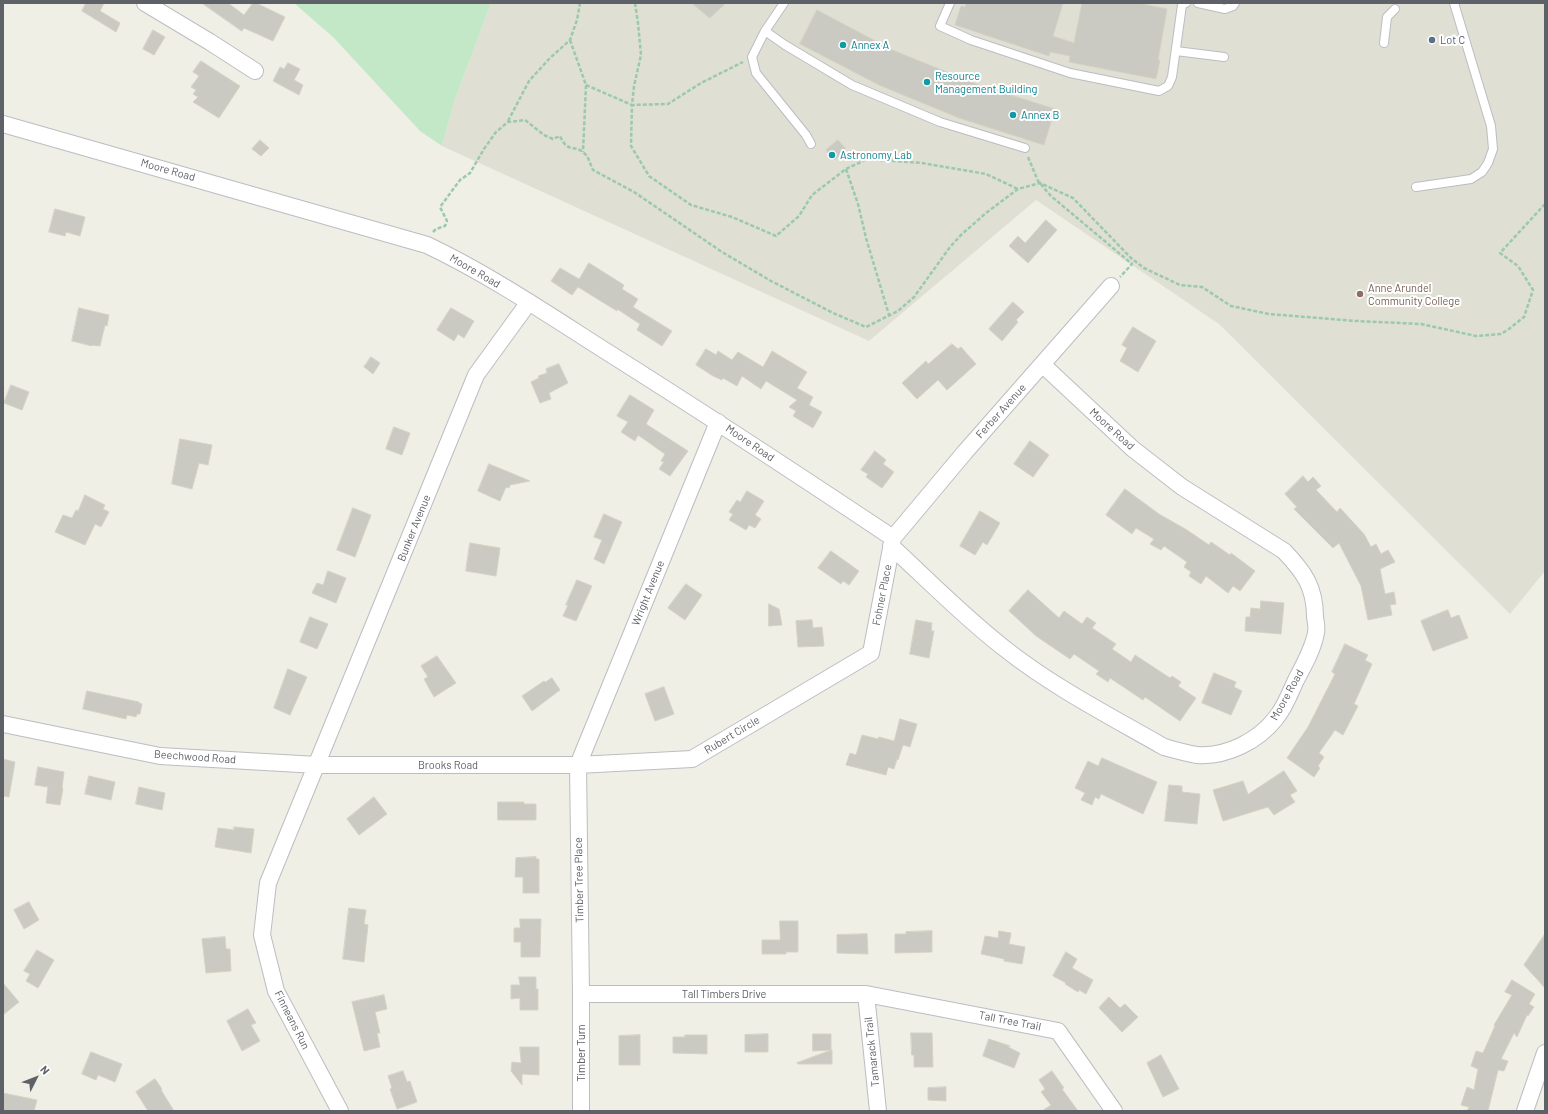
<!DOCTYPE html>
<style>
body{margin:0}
#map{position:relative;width:1548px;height:1114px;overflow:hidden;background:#f0efe6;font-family:Barlow,sans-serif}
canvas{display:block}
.frame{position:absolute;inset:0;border:4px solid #5e6167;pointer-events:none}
.north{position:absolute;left:16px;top:1058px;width:40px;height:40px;-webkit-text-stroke:3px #fff;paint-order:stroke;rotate:48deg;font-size:11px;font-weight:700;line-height:16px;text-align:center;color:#5e6167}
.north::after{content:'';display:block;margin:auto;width:14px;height:18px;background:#5e6167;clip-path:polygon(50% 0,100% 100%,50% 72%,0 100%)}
</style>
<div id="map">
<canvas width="1548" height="1114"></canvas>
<div class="frame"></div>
<div class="north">N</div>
</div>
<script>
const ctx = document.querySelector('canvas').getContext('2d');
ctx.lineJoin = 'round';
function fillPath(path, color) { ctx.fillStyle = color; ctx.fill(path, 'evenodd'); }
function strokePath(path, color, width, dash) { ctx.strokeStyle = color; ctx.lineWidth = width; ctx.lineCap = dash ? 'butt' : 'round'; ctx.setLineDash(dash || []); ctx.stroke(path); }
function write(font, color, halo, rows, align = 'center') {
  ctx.font = font + ' Barlow,sans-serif'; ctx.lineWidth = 4; ctx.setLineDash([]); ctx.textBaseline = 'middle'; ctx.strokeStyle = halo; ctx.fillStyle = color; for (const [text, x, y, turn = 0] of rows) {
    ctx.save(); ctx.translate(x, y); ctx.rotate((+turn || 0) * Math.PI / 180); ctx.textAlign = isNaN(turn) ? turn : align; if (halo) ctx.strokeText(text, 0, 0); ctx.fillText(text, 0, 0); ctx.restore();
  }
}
fillPath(new Path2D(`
 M 491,3 L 1545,3 L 1545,571 L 1510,614 L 1219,324 L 1036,200 L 869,341 L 442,146 L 454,102 Z`), '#e0dfd4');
fillPath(new Path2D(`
 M 294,3 L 491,3 L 454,102 L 442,146 L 420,131 L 334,38 Z`), '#c3e8c8');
const building = new Path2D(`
 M 86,3 L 104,3 L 100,11 L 120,23 L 116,32 L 82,11 Z
 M 202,3 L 228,3 L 244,15 L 253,3 L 256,3 L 285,17 L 273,41 L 244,28 L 242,31 Z
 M 692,3 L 726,3 L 710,18 Z
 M 966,3 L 1063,3 L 1053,36 L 1074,43 L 1082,3 L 1138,3 L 1167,9 L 1158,60 L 1160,60 L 1156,79 L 1069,62 L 1070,56 L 1050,52 L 1049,56 L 955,25 L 961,6 L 965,7 Z
 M 817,10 L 885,46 L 885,47 L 976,84 L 1055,109 L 1044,145 L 959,118 L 879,85 L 800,44 Z
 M 153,30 L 165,37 L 154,55 L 143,49 Z
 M 201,61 L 240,86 L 219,118 L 193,102 L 198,97 L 193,94 L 196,90 L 191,87 L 199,76 L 193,72 Z
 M 288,63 L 300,69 L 294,80 L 303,85 L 299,95 L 273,81 L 280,67 L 284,69 Z
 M 260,140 L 269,148 L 261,156 L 252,149 Z
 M 838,140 L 846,149 L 835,160 L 826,150 Z
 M 55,209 L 85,217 L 80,236 L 66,232 L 65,236 L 49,232 Z
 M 1046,220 L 1057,230 L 1028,263 L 1009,246 L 1018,236 L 1025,243 Z
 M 589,263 L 624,285 L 622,289 L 638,299 L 633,307 L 672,331 L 662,346 L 637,330 L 640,324 L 617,309 L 617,311 L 578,287 L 572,295 L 551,281 L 560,268 L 579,279 Z
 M 1013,302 L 1024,312 L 1016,320 L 1018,322 L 1002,341 L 989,329 Z
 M 79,308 L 109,315 L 107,326 L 105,325 L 100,346 L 92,345 L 92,346 L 72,341 Z
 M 451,308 L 474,321 L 464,338 L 458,334 L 454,341 L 437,330 Z
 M 1133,327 L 1156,341 L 1138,372 L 1120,361 L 1127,348 L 1122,345 Z
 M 952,344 L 958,349 L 961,347 L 976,364 L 947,390 L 938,380 L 917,399 L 902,383 L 926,361 L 928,364 Z
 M 706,349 L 716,355 L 718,351 L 732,360 L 738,352 L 763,367 L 772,351 L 807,372 L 797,388 L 813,397 L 809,405 L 822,412 L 813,428 L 793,416 L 796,411 L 789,407 L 797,400 L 766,381 L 761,389 L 742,376 L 737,386 L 723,378 L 722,380 L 713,376 L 696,365 Z
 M 371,357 L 380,363 L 373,374 L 364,367 Z
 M 559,364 L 568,383 L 549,393 L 551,399 L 540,403 L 531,382 L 539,378 L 538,376 L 547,373 L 546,369 Z
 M 11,385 L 29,392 L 22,410 L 4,403 Z
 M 630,395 L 654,410 L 646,424 L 688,451 L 670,476 L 659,469 L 664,462 L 661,461 L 665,454 L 638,435 L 635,441 L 621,432 L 628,422 L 617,416 Z
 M 394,427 L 410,433 L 402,455 L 386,449 Z
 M 180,439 L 212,445 L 208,465 L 199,463 L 192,489 L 172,484 Z
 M 1030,441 L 1049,455 L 1033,477 L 1014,464 Z
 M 875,451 L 886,460 L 883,464 L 894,472 L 882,488 L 866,477 L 868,474 L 861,470 Z
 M 489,464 L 511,473 L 530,481 L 510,485 L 509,488 L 506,487 L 500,501 L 478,491 Z
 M 1303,476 L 1308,482 L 1313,477 L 1321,486 L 1316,490 L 1337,512 L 1340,508 L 1364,534 L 1371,547 L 1376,544 L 1381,554 L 1388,550 L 1395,562 L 1380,569 L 1385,594 L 1394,592 L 1396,604 L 1390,605 L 1392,615 L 1368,620 L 1361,586 L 1339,543 L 1333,548 L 1294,509 L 1297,507 L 1285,494 Z
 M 1125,489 L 1159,514 L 1187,530 L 1209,545 L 1211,542 L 1230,555 L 1231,553 L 1255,571 L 1240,591 L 1233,586 L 1228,593 L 1206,576 L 1201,584 L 1189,576 L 1191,572 L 1184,567 L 1187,562 L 1164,546 L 1161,550 L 1150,544 L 1154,539 L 1136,528 L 1132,534 L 1106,515 Z
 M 747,491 L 764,501 L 755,515 L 761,519 L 755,528 L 749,525 L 746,530 L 729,520 L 733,514 L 729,512 L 737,500 L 740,502 Z
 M 85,495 L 105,505 L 103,509 L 109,512 L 101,527 L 95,524 L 85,545 L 55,532 L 63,515 L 72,518 L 76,510 L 78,511 Z
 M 353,508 L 371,515 L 355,557 L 337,550 Z
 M 980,511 L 1000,523 L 987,545 L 983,542 L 975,555 L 960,546 Z
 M 604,514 L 622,522 L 604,564 L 594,559 L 602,540 L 594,537 Z
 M 470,543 L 500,548 L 496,576 L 466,571 Z
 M 831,551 L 859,571 L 849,585 L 843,581 L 841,584 L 818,568 Z
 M 328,571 L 346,578 L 336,603 L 312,593 L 317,583 L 323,585 Z
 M 577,580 L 592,586 L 576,621 L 563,616 L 568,605 L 566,605 Z
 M 686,584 L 702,595 L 685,620 L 668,608 Z
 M 1028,590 L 1059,618 L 1064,611 L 1082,624 L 1087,617 L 1096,623 L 1092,628 L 1116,644 L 1112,649 L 1131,662 L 1135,655 L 1170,678 L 1172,676 L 1181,682 L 1178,686 L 1196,698 L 1180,721 L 1145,697 L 1143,700 L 1110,678 L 1108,682 L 1096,674 L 1099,671 L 1074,654 L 1070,659 L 1036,636 L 1009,611 Z
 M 1261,601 L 1284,603 L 1281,634 L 1245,631 L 1246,617 L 1250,617 L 1251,608 L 1260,609 Z
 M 769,604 L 779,609 L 782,625 L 769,626 Z
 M 1448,610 L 1451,618 L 1459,615 L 1468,638 L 1433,651 L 1421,621 Z
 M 310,617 L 328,624 L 317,649 L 300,642 Z
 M 812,620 L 813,628 L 822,627 L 824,646 L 798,647 L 796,621 Z
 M 916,620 L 932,623 L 931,631 L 934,631 L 929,658 L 910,654 Z
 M 1345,644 L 1368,655 L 1365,660 L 1372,664 L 1354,704 L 1358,706 L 1343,735 L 1335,730 L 1319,753 L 1324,757 L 1318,766 L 1320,768 L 1314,777 L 1287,758 L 1308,727 L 1335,674 L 1332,672 Z
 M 437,656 L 456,683 L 434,697 L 424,679 L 428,677 L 421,666 Z
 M 288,669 L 307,677 L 290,715 L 274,708 Z
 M 1214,673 L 1236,682 L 1234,687 L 1242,691 L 1231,715 L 1202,703 Z
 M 552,678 L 560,690 L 532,711 L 522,696 L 544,681 L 545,682 Z
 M 664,687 L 674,714 L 655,721 L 645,694 Z
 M 87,691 L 139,702 L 139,703 L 142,704 L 140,714 L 137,714 L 136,717 L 127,715 L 126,719 L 83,709 Z
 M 900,719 L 917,724 L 910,747 L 903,745 L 898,760 L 897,759 L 894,769 L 888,767 L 886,775 L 846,765 L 850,753 L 856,755 L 862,735 L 878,739 L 879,737 L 894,741 Z
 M 1102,758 L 1157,782 L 1143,814 L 1101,794 L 1099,799 L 1095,797 L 1092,805 L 1081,800 L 1085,793 L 1075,788 L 1088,761 L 1098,766 Z
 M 3,759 L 15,762 L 9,797 L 3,796 Z
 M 38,767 L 64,772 L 62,788 L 63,789 L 60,805 L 46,803 L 48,787 L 35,785 Z
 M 1284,771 L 1297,791 L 1290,795 L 1295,802 L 1274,815 L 1268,807 L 1223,821 L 1213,790 L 1243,781 L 1248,794 Z
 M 89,776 L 115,782 L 111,800 L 85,794 Z
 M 1169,785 L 1182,786 L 1182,792 L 1200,794 L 1197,824 L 1165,821 Z
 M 139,787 L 165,793 L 162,810 L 136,804 Z
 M 374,797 L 387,814 L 359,835 L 347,819 Z
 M 498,802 L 524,802 L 524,804 L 536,804 L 536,820 L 498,820 Z
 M 234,827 L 254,829 L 251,853 L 215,847 L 218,828 L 234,830 Z
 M 536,857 L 536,859 L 539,859 L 539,893 L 523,893 L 523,877 L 515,877 L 516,858 Z
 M 29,902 L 39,920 L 24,929 L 14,910 Z
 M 349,908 L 366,910 L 364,924 L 368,925 L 364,962 L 343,959 Z
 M 520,919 L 541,919 L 540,957 L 521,957 L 521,942 L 514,942 L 514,928 L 520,928 Z
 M 780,921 L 798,921 L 798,952 L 786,952 L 786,954 L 762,954 L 762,940 L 780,940 Z
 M 932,931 L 932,952 L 895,953 L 895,934 L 906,934 L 906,932 Z
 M 999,931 L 1011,933 L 1009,944 L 1025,947 L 1022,964 L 1004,961 L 1004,959 L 981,954 L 985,936 L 998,938 Z
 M 867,934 L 868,954 L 837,953 L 837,935 Z
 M 1545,934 L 1545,988 L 1524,965 Z
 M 225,937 L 226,949 L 230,949 L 231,971 L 206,973 L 202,939 Z
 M 37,950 L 54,960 L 38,988 L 26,981 L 30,974 L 24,971 Z
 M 1066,952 L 1077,959 L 1072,968 L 1093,980 L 1086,994 L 1079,990 L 1078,992 L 1065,984 L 1066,983 L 1053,976 Z
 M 519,977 L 536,977 L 536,989 L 538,989 L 538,1010 L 520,1010 L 520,998 L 511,999 L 511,985 L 520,985 Z
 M 1512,980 L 1535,994 L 1529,1004 L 1534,1007 L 1528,1016 L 1527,1015 L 1517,1037 L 1514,1033 L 1501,1059 L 1508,1061 L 1504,1071 L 1498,1070 L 1488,1111 L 1467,1111 L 1469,1107 L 1461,1105 L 1467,1087 L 1474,1090 L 1478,1069 L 1471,1066 L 1476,1051 L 1483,1053 L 1495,1026 L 1494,1025 L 1512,995 L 1505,992 Z
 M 3,983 L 19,1002 L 3,1015 Z
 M 384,995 L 387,1009 L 375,1012 L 380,1033 L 377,1033 L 380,1047 L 364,1051 L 352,1002 Z
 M 1109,997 L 1120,1008 L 1125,1004 L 1138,1017 L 1122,1032 L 1099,1008 Z
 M 248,1009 L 256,1023 L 251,1025 L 260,1041 L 242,1051 L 227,1021 Z
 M 911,1033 L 932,1033 L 933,1067 L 914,1067 L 914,1055 L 912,1055 Z
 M 768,1034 L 768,1052 L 745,1052 L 745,1035 Z
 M 813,1034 L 831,1034 L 831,1050 L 813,1051 Z
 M 640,1035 L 640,1065 L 619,1065 L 619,1036 Z
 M 685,1035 L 707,1035 L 707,1054 L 673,1053 L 673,1037 L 685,1037 Z
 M 989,1039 L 1010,1046 L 1008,1047 L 1020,1053 L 1014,1068 L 983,1056 Z
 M 520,1047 L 539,1047 L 539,1075 L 522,1074 L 522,1085 L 511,1071 L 512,1062 L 521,1063 Z
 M 832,1050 L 832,1064 L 798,1064 L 797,1063 Z
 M 91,1052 L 122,1064 L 115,1082 L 98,1075 L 96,1080 L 82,1074 Z
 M 1161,1055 L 1179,1089 L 1163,1097 L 1147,1063 Z
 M 403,1071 L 407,1082 L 410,1081 L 417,1102 L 397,1109 L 390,1089 L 392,1088 L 388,1076 Z
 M 1052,1071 L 1064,1088 L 1062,1089 L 1078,1111 L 1042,1111 L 1051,1105 L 1041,1092 L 1045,1089 L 1039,1080 Z
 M 155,1079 L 162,1089 L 161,1090 L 174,1111 L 148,1111 L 136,1092 Z
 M 946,1087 L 946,1101 L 928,1100 L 928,1088 Z
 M 3,1093 L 37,1100 L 34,1111 L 3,1111 Z`);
fillPath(building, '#cbcac2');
strokePath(building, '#d5d2c4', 1);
const lane = new Path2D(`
 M 784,3 L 765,31 L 785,45 L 852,85 L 940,122 L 1025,148
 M 950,3 L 940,26 L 971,40 L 1070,73 L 1159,91 L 1168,86 L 1172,77 L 1182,5 L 1186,3
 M 1198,3 L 1225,9 L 1233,6 L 1235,3
 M 765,31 L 752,57 L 756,73 L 806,135 L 811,144
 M 1384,43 L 1387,17 L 1395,9
 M 1176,51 L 1224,57
 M 1416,187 L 1471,179 L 1482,172 L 1488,163 L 1493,149 L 1491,126 L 1454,3`);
const street = new Path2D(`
 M 145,3 L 210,42 L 255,71
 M 3,124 L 427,245 C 488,274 546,313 604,350 C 701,411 797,474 893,538
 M 891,546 C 928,580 964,617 1004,648 C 1053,687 1110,716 1164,747 C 1175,750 1185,753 1197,755 C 1227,757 1258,741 1276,718 C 1285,707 1290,693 1296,680 C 1304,665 1313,649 1316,633 C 1317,628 1316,622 1315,617 C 1315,587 1304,572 1284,551 L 1182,487 L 1133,449 L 1043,365
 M 3,724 L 160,756 L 317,765 L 578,765 L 692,759 L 871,653 L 893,538 L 965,452 L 1111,286
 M 581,994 L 866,994 L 1058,1031 L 1114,1111
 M 866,994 L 878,1111
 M 340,1111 L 276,991 L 262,935 L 268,883 L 476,375 L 529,302
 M 581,1111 L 581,994 L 578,765 L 718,422
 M 1525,1111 L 1545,1053`);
strokePath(lane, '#bbbdc2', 10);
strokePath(street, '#bbbdc2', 18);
strokePath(new Path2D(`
 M 635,3 L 638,23 L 641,55 L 634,86 L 632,105 L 668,104 L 701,83 L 743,62
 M 570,40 L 586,85 L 583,152
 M 586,85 L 632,105 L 631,146 L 649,176 L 691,205 L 732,217 L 776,236 L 799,216 L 812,195 L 846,169 L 867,159 L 922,163 L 986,174 L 1018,189
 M 508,121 L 529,81 L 550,58 L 570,40 L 577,20 L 580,3
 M 1028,157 L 1038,181 L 1051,196 L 1132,264 L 1120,277
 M 846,169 L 858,204 L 866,238 L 889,315
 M 433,232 L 436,229 L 445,226 L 447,221 L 440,207 L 460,180 L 470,173 L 484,149 L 496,132 L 508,122 L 525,120 L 544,135 L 553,139 L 560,136 C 568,154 574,144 584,153 C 589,157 590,164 593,170 L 634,192 L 722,252 L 771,281 L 833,313 L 866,327 L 898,311 L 914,297 L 950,247 L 961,235 L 986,213 L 1018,189 L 1040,183 L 1073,198 L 1131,258 L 1144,268 L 1180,285 L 1202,287 L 1231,306 L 1269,314 L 1356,321 L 1421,324 L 1476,336 L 1501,334 L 1509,329 L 1524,317 L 1533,290 L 1518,266 L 1500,253 L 1545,204`), '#9bc9ae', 2.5, [4, 2]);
strokePath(lane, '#fff', 8);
strokePath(street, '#fff', 16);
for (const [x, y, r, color] of [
 [1432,40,4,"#5c6f8a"],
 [843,45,4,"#0f9aa8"],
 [927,82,4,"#0f9aa8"],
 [1013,115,4,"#0f9aa8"],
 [832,155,4,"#0f9aa8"],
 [1360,294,4,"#8d6e63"]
]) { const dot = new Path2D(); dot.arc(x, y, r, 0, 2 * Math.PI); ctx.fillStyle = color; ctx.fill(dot); strokePath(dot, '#fff', 1.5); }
write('11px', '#4e5e75', '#fff', [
 ["Lot C",1440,40]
], 'left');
write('11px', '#0d838f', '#fff', [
 ["Annex A",851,45],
 ["Resource",935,76],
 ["Management Building",935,89],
 ["Annex B",1021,115],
 ["Astronomy Lab",840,155]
], 'left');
write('11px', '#5e6167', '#fff', [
 ["Moore Road",168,170,16],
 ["Moore Road",475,271,30],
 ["Ferber Avenue",1001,411,-48],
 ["Moore Road",1112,429,42],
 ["Moore Road",750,443,34],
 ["Bunker Avenue",414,528,-68],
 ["Wright Avenue",648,593,-68],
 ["Fohner Place",882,595,-79],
 ["Moore Road",1287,695,-61],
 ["Rubert Circle",732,735,-31],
 ["Beechwood Road",195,757,4],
 ["Brooks Road",448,765],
 ["Timber Tree Place",579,880,-91],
 ["Tall Timbers Drive",724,994],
 ["Finneans Run",292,1020,63],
 ["Tall Tree Trail",1010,1021,11],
 ["Tamarack Trail",872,1052,-96],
 ["Timber Turn",581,1053,-90]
]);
write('11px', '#785e54', '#fff', [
 ["Anne Arundel",1368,288],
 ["Community College",1368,301]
], 'left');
</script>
